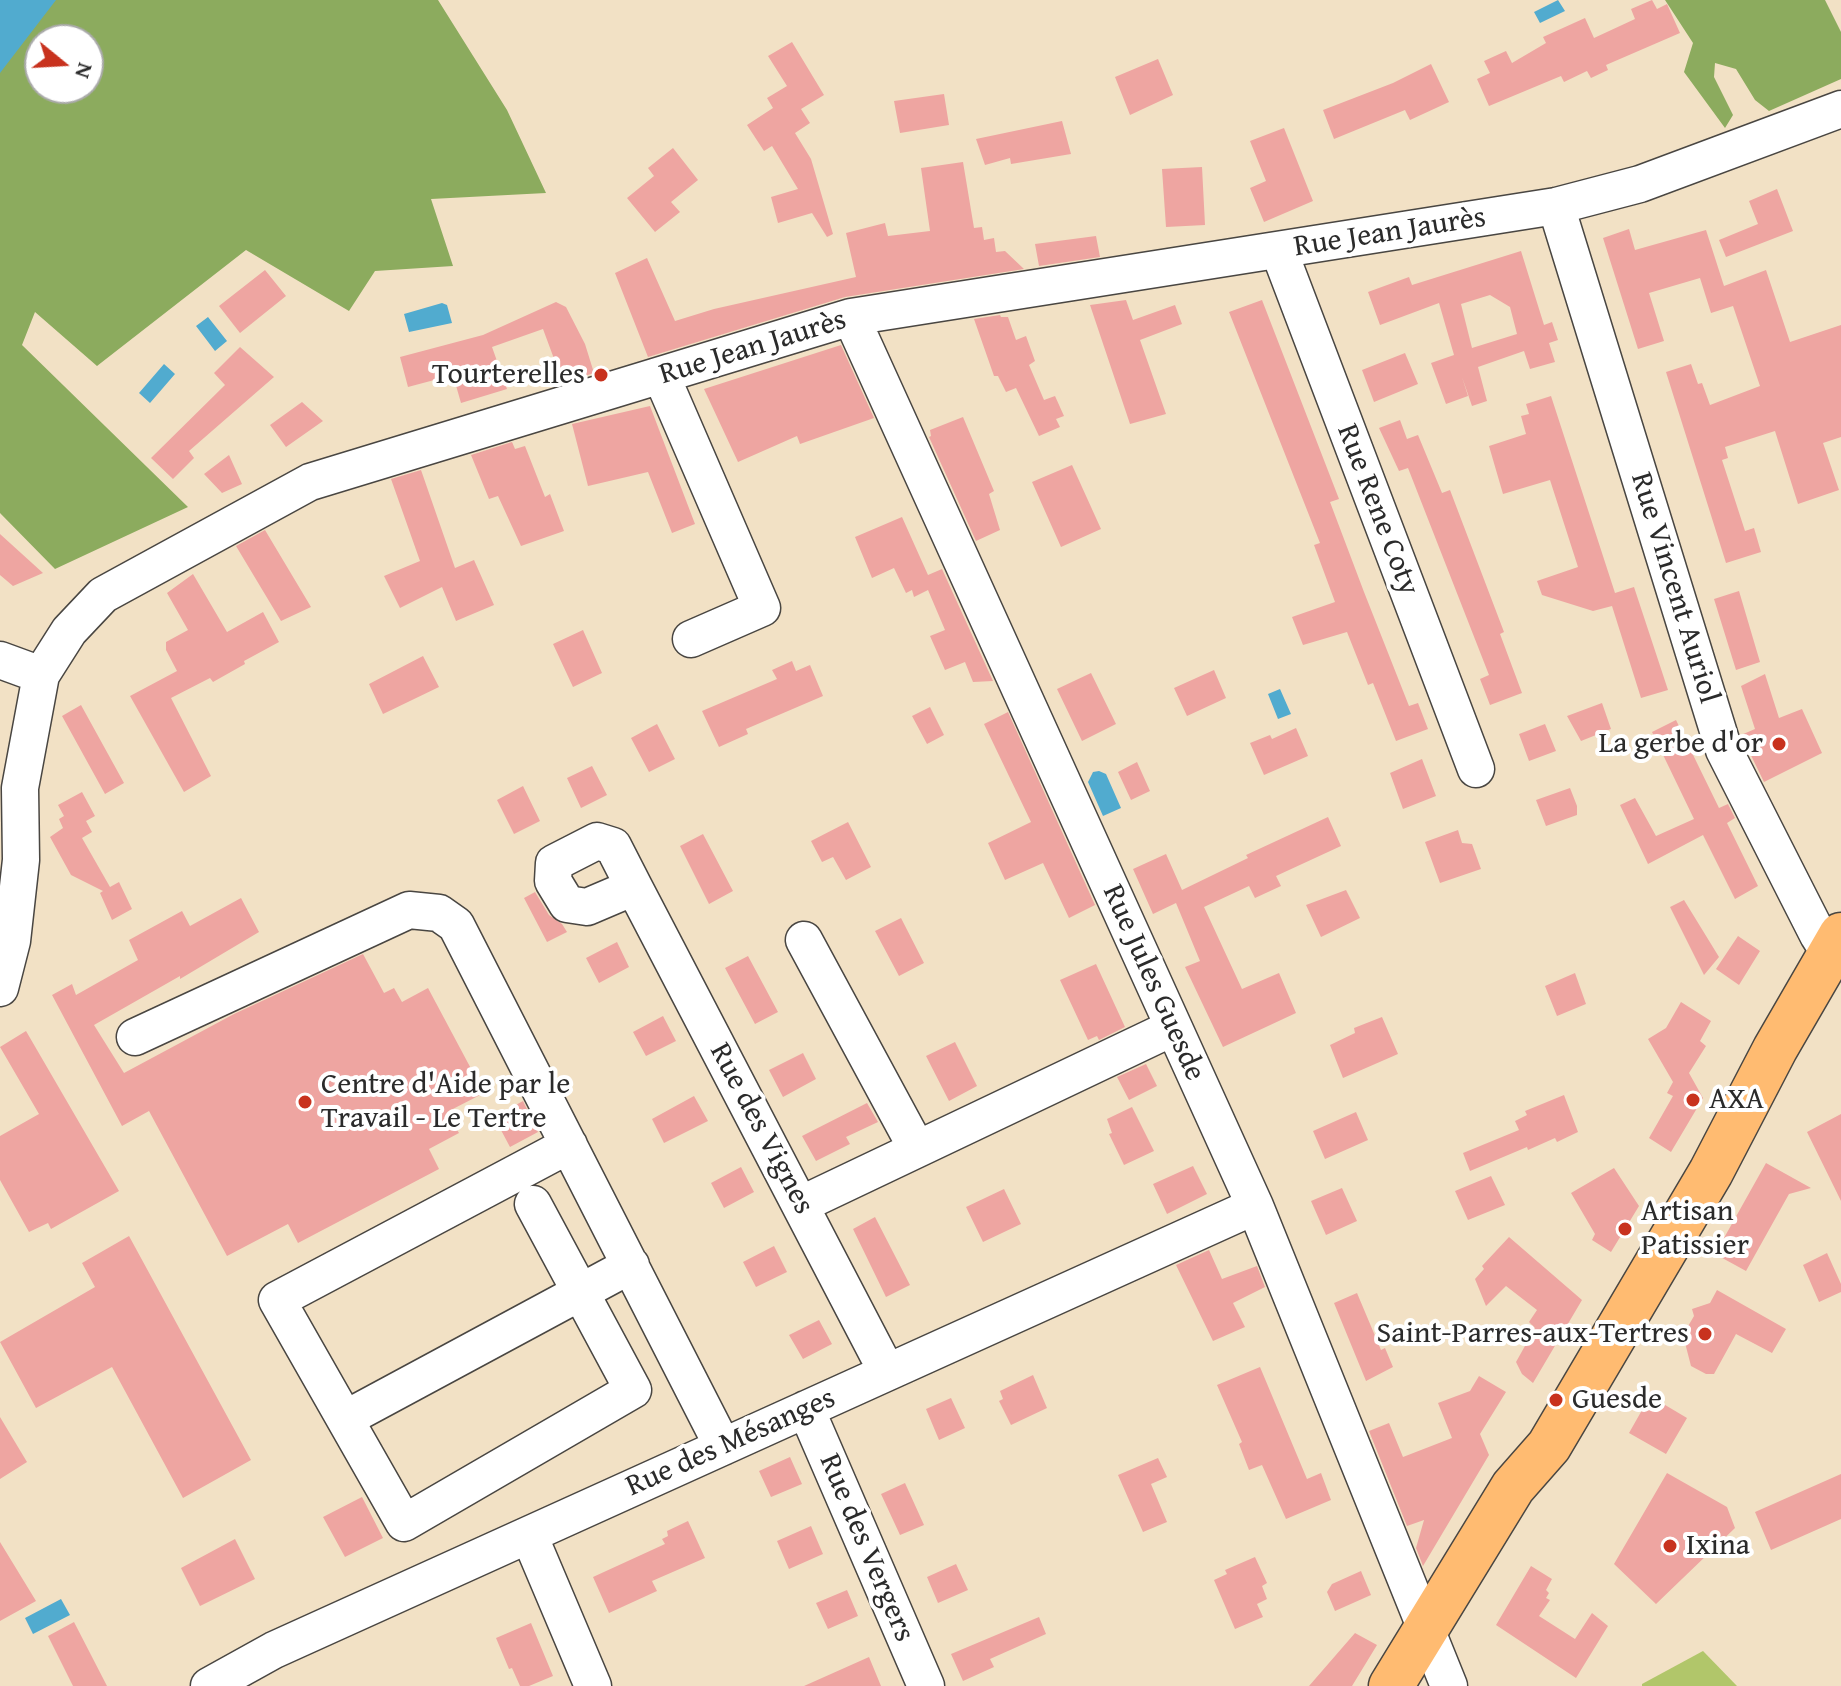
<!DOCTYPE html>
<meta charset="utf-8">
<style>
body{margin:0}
#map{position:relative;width:1841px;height:1686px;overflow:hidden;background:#f2e1c5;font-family:"Gentium Book Plus",serif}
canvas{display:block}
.north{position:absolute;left:24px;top:24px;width:80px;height:80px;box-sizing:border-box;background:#fff;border:2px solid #aaa;border-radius:50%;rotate:108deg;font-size:22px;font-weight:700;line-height:32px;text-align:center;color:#2b2b2b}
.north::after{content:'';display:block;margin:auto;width:28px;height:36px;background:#c8321e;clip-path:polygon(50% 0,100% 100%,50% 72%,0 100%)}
</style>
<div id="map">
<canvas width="1841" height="1686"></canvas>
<div class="north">N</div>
</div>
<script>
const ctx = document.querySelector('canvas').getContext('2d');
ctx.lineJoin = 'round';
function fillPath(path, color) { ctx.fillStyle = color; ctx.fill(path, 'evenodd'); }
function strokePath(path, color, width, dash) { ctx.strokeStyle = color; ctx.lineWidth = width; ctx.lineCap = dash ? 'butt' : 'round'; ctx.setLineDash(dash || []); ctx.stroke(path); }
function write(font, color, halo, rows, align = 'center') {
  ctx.font = font + ' "Gentium Book Plus",serif'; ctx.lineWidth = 8; ctx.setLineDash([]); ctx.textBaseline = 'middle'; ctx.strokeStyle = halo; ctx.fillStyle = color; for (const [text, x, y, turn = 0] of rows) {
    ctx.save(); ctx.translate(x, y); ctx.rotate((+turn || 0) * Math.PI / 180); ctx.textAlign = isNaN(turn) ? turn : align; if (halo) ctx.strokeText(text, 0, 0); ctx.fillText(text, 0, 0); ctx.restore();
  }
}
fillPath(new Path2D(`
 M 1703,1651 L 1737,1686 L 1642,1686 L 1642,1684 Z`), '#b1c66a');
fillPath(new Path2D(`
 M 0,0 L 438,0 L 507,110 L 546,193 L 431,199 L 453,266 L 375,271 L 349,311 L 246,250 L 97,366 L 35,312 L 22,345 L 188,507 L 55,569 L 0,513 ZM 40,40 L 88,40 L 88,88 L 40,88 Z
 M 1665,0 L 1825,0 L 1841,32 L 1841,79 L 1769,111 L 1755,100 L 1736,69 L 1715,63 L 1714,77 L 1733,115 L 1725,128 L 1684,72 L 1693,43 Z`), '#8cab5e');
fillPath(new Path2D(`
 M 0,0 L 56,0 L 0,73 Z
 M 1558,0 L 1565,11 L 1540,23 L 1534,12 Z
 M 442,303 L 447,305 L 452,323 L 409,332 L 404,314 Z
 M 208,317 L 227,341 L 215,351 L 196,326 Z
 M 164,364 L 175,374 L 150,403 L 139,393 Z
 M 1280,689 L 1291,714 L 1278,719 L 1268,694 Z
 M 1099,771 L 1106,774 L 1121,808 L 1103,816 L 1088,782 L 1093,772 Z
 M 61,1599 L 70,1615 L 33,1634 L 25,1618 Z`), '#51abcf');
fillPath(new Path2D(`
 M 1652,0 L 1657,9 L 1667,4 L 1680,33 L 1606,65 L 1608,70 L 1591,78 L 1587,71 L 1564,82 L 1561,76 L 1489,106 L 1477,79 L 1490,73 L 1484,61 L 1506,51 L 1512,63 L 1546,43 L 1543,37 L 1585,18 L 1594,38 L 1635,19 L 1631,9 Z
 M 792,42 L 824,95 L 801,109 L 810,123 L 795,133 L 811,159 L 833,234 L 827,237 L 812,213 L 778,223 L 771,197 L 798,189 L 772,146 L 764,151 L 747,125 L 773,108 L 767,98 L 787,86 L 768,56 Z
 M 1158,59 L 1173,95 L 1130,115 L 1115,77 Z
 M 1431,64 L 1449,102 L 1410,120 L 1405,110 L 1334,139 L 1323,110 L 1393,83 Z
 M 944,94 L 949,125 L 900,133 L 894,101 Z
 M 1062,121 L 1071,154 L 1011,164 L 1010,158 L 985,165 L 976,139 Z
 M 1284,128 L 1313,201 L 1264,222 L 1250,188 L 1266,181 L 1250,141 Z
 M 673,148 L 698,180 L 671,202 L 680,212 L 655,232 L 627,198 L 654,176 L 648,168 Z
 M 963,162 L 974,228 L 982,227 L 984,240 L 994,238 L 996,252 L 1005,251 L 1024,269 L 845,297 L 648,357 L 615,273 L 647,258 L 675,321 L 714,309 L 856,277 L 846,233 L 885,223 L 888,236 L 930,231 L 921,168 Z
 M 1202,167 L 1205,225 L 1166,227 L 1162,169 Z
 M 1777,189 L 1793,231 L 1726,257 L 1719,240 L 1758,224 L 1749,201 Z
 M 1629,229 L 1635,250 L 1706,230 L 1724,286 L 1766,270 L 1790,342 L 1841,325 L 1841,437 L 1823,443 L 1839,490 L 1798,504 L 1775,431 L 1725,447 L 1728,458 L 1722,460 L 1745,531 L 1754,528 L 1761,552 L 1726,563 L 1666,372 L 1691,364 L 1698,384 L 1702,383 L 1710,405 L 1760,386 L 1733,306 L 1711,313 L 1700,278 L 1649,293 L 1664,341 L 1638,349 L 1603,238 Z
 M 1096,236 L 1100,257 L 1039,266 L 1035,244 Z
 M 1521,251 L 1544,325 L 1552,322 L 1558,340 L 1549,343 L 1555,362 L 1530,369 L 1524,351 L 1478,367 L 1487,401 L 1472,406 L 1462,377 L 1468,396 L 1446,404 L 1431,363 L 1454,355 L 1439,303 L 1380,325 L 1368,292 L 1409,277 L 1412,285 ZM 1490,295 L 1510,307 L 1517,334 L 1472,348 L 1461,304 Z
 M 265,270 L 286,296 L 240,333 L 219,306 Z
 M 1126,300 L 1133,320 L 1175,305 L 1182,324 L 1140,340 L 1166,414 L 1130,424 L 1090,305 Z
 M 1262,300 L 1339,499 L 1330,502 L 1364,592 L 1409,706 L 1418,703 L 1428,729 L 1396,741 L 1373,683 L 1368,685 L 1347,632 L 1303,645 L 1292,617 L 1335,602 L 1314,545 L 1320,543 L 1229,312 Z
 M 556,302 L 566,307 L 585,344 L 594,373 L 563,383 L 543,329 L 492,347 L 507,389 L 461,403 L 453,375 L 408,387 L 400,357 L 483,335 Z
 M 1000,315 L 1001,317 L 1008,317 L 1016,340 L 1026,336 L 1035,361 L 1029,365 L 1044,400 L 1055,396 L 1064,416 L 1056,419 L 1060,427 L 1039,436 L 1016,388 L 1006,392 L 998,376 L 994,376 L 974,319 Z
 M 841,345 L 874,418 L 800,444 L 797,436 L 738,462 L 704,389 Z
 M 240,347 L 274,377 L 189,451 L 194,458 L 173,479 L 151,458 L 225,385 L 214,373 Z
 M 1405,353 L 1418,384 L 1374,402 L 1362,370 Z
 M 1551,396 L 1615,593 L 1634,587 L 1668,690 L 1641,698 L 1612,606 L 1593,611 L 1542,595 L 1537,581 L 1578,567 L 1550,480 L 1503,494 L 1489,446 L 1526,434 L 1521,416 L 1529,414 L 1526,404 Z
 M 302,402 L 323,421 L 286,447 L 270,425 Z
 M 650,406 L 695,524 L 672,533 L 648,472 L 588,486 L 572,424 Z
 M 963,417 L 994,491 L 989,494 L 1000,530 L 976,541 L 929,437 L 931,436 L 930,430 Z
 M 1400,420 L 1407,439 L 1418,435 L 1442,493 L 1450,490 L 1504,632 L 1500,634 L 1522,693 L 1490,705 L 1480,679 L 1489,675 L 1408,468 L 1399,471 L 1379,428 Z
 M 512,442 L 515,449 L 525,446 L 545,497 L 550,494 L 564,531 L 521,546 L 498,496 L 489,499 L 471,455 Z
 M 229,455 L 242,484 L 222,493 L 204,474 Z
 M 1072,465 L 1101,529 L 1061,547 L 1032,482 Z
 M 421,470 L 455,568 L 474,560 L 494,605 L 456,621 L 442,587 L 400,608 L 384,576 L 420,561 L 391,479 Z
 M 902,517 L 928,575 L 942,569 L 993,681 L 973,682 L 965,662 L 945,670 L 930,636 L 945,630 L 928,590 L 914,597 L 912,590 L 906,593 L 894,568 L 872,578 L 855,537 Z
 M 265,530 L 311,607 L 281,621 L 236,546 Z
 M 0,534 L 43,573 L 13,586 L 0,575 Z
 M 193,574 L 227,632 L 263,612 L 279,642 L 244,661 L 245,664 L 213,682 L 210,678 L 171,698 L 211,776 L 184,792 L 130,696 L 177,671 L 166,650 L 166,642 L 188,630 L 167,593 Z
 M 1739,591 L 1760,662 L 1736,670 L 1714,599 Z
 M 583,630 L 602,673 L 573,687 L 553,644 Z
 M 423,656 L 439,687 L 383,714 L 369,684 Z
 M 792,661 L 796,671 L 810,665 L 823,696 L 746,729 L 748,734 L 719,747 L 702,711 L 777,679 L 772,670 Z
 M 1214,670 L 1226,698 L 1187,716 L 1174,688 Z
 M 1091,673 L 1116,724 L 1082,741 L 1057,689 Z
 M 1765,674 L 1779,718 L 1802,709 L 1822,753 L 1764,782 L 1741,735 L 1755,729 L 1741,686 Z
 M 1602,703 L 1611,729 L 1581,741 L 1567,716 Z
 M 81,705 L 124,783 L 105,794 L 62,716 Z
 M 930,707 L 944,735 L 927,744 L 912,716 Z
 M 1008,712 L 1095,905 L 1069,918 L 1043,863 L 1005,880 L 988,843 L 1031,822 L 984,724 Z
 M 1676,720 L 1719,808 L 1728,804 L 1735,818 L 1727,823 L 1758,886 L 1735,899 L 1703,835 L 1648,864 L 1620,805 L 1635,798 L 1656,836 L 1694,819 L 1652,732 Z
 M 657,724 L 675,759 L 649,772 L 631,738 Z
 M 1545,724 L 1556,751 L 1529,761 L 1519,734 Z
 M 1296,728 L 1308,756 L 1264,775 L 1250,743 L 1270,735 L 1272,739 Z
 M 1422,759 L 1436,796 L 1403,809 L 1390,773 Z
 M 1137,762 L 1150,791 L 1131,800 L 1118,772 Z
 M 592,766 L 607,795 L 581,808 L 567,778 Z
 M 523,786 L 540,821 L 514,834 L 497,800 Z
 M 1570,788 L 1577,806 L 1577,815 L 1546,826 L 1536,800 Z
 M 82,792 L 95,816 L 86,821 L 92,832 L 82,838 L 110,887 L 119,882 L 132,909 L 112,920 L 100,893 L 103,891 L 71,875 L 50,837 L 63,828 L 59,819 L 64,816 L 58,805 Z
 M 1328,817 L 1341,846 L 1276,876 L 1281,886 L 1255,898 L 1249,886 L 1204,907 L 1242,989 L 1279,973 L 1296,1013 L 1223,1047 L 1185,967 L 1200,961 L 1176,903 L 1153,914 L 1133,869 L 1166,854 L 1182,890 L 1248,858 L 1246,855 Z
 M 848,822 L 871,867 L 846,880 L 833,857 L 822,862 L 811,841 Z
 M 1458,830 L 1462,843 L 1472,844 L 1481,869 L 1440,883 L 1425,842 Z
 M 703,834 L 733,891 L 709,904 L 680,846 Z
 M 1346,890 L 1360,918 L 1321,937 L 1306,905 Z
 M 535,892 L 549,915 L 562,924 L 567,932 L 547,942 L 524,898 Z
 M 241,898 L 259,932 L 180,979 L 180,976 L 94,1025 L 124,1073 L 234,1014 L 363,954 L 384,993 L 394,988 L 402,1002 L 428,988 L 484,1093 L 447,1112 L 459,1133 L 429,1149 L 439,1169 L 298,1243 L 288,1224 L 227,1256 L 149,1111 L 122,1126 L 52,995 L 72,984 L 76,995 L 138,960 L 129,940 L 182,911 L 190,926 Z
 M 1684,900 L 1719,957 L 1704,975 L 1670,907 Z
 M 901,918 L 924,963 L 899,976 L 875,931 Z
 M 1738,936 L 1760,951 L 1739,985 L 1716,969 Z
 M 617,942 L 629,967 L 599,983 L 586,958 Z
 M 748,956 L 778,1012 L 755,1024 L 725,968 Z
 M 1096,964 L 1125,1027 L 1099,1040 L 1097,1036 L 1088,1040 L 1060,980 Z
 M 1575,973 L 1586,1004 L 1557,1016 L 1545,986 Z
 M 1681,1002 L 1711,1021 L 1700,1041 L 1706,1046 L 1689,1073 L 1703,1098 L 1671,1152 L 1649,1138 L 1673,1096 L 1667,1093 L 1673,1082 L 1648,1039 L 1666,1028 Z
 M 663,1016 L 676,1041 L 646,1056 L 633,1032 Z
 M 1382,1017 L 1398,1054 L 1343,1078 L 1330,1045 L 1355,1033 L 1354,1028 Z
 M 26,1031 L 119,1191 L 51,1229 L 48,1223 L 29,1232 L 0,1180 L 0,1136 L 39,1114 L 0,1047 Z
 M 955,1042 L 977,1086 L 949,1101 L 926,1056 Z
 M 803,1053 L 816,1079 L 783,1097 L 769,1070 Z
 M 1146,1064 L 1157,1086 L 1129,1100 L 1117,1077 Z
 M 1564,1095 L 1578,1132 L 1557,1142 L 1555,1138 L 1528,1150 L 1527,1147 L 1470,1171 L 1463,1153 L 1519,1130 L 1515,1121 L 1527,1115 L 1525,1111 Z
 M 694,1096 L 708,1121 L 664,1143 L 652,1119 Z
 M 523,1101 L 538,1132 L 510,1147 L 494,1117 Z
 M 867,1103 L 878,1122 L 846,1137 L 850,1144 L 816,1161 L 802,1136 Z
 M 1132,1107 L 1154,1151 L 1124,1165 L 1109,1134 L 1112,1133 L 1107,1119 Z
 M 1356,1112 L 1368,1140 L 1325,1159 L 1313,1131 Z
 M 1841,1114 L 1841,1201 L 1807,1132 Z
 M 1766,1163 L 1811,1188 L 1789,1194 L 1746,1271 L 1715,1254 Z
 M 1193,1166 L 1207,1194 L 1167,1214 L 1153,1184 Z
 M 741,1167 L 754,1192 L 724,1208 L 711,1183 Z
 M 1614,1168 L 1639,1206 L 1611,1252 L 1592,1240 L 1595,1234 L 1571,1193 Z
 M 1491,1176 L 1505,1205 L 1468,1220 L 1455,1191 Z
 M 1342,1188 L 1357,1221 L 1326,1235 L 1311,1201 Z
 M 1004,1189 L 1021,1224 L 983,1242 L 966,1207 Z
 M 875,1217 L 910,1285 L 886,1297 L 853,1229 Z
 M 129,1236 L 251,1460 L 183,1498 L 112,1367 L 36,1408 L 0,1342 L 95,1287 L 82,1263 Z
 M 1509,1237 L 1582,1300 L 1533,1383 L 1522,1374 L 1516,1362 L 1535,1328 L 1529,1322 L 1537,1310 L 1506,1286 L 1486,1306 L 1475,1279 L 1484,1269 L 1482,1266 Z
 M 774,1246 L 787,1272 L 756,1287 L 743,1262 Z
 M 1209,1250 L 1222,1279 L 1257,1266 L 1265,1287 L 1233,1303 L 1245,1327 L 1213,1341 L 1176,1265 Z
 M 1827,1253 L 1841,1284 L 1841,1292 L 1819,1302 L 1803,1265 Z
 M 1717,1290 L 1786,1329 L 1772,1353 L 1736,1334 L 1714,1374 L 1706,1374 L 1691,1366 L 1683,1335 L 1694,1316 L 1692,1309 L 1710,1303 Z
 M 1357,1293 L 1381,1350 L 1385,1348 L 1393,1367 L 1366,1381 L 1334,1303 Z
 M 819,1320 L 832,1344 L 803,1359 L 789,1335 Z
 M 1260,1367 L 1307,1479 L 1321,1473 L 1331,1500 L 1286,1519 L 1262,1465 L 1249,1470 L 1239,1444 L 1242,1442 L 1217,1385 Z
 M 1033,1375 L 1047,1408 L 1011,1425 L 999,1401 L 1003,1399 L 1000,1391 Z
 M 1479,1376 L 1506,1392 L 1480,1434 L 1489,1455 L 1423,1566 L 1416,1548 L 1424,1520 L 1407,1526 L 1369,1431 L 1389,1423 L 1403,1457 L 1452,1438 L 1438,1403 L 1470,1391 Z
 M 1650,1396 L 1687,1418 L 1666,1454 L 1629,1433 Z
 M 951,1398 L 965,1428 L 939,1440 L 926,1409 Z
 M 0,1417 L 27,1462 L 0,1479 Z
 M 790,1457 L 802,1484 L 771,1497 L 759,1471 Z
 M 1158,1458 L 1167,1477 L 1151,1484 L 1167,1522 L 1143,1532 L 1118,1475 Z
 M 1667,1473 L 1727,1507 L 1735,1528 L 1656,1604 L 1614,1564 Z
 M 1841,1474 L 1841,1519 L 1771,1550 L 1755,1512 Z
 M 905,1483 L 924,1525 L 900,1535 L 881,1494 Z
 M 362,1497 L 383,1538 L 345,1557 L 323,1517 Z
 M 688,1521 L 705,1558 L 652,1581 L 657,1591 L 609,1613 L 593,1577 L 665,1544 L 662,1539 L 668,1536 L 667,1531 Z
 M 811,1526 L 823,1554 L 789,1569 L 777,1541 Z
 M 235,1539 L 255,1579 L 200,1606 L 181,1568 Z
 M 0,1542 L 36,1601 L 0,1621 Z
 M 1255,1557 L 1267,1583 L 1262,1586 L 1267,1599 L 1257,1604 L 1263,1617 L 1235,1629 L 1214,1580 L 1227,1574 L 1225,1570 Z
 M 956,1564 L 968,1590 L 938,1603 L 927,1577 Z
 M 1531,1566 L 1552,1579 L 1546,1590 L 1549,1593 L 1546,1598 L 1550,1600 L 1539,1616 L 1575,1639 L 1592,1613 L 1608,1626 L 1576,1678 L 1496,1625 Z
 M 1361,1571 L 1371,1595 L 1335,1611 L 1327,1592 L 1332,1584 Z
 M 847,1590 L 858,1616 L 828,1629 L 816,1603 Z
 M 1039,1617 L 1046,1634 L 990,1659 L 994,1667 L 963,1681 L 951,1654 Z
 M 74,1622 L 107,1686 L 73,1686 L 48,1636 Z
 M 531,1623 L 553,1676 L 529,1686 L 520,1686 L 512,1668 L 509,1669 L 496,1638 Z
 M 1355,1633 L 1377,1645 L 1352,1686 L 1309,1686 Z
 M 869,1657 L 881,1686 L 804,1686 Z`), '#eea5a1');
const minor = new Path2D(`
 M 1556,206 L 1724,750 L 1818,935 L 1830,954
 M 1279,251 L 1476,769
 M 851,317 L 1255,1206 L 1449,1686
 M 661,375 L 762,608 L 691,639
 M 0,660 L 41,675
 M 634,887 L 587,907 L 567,904 L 553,881 L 554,863 L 597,841 L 613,846 L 634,887 L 887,1372
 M 804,940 L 917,1149
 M 0,988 L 12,941 L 21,860 L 20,788 L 41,675 L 69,631 L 103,595 L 310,482 L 851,317 L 1556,206 L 1640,184 L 1841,109
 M 135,1037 L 409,910 L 439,913 L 456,925 L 723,1447
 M 533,1204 L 633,1390 L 404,1523 L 277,1300 L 569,1145
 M 800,1205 L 1172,1028
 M 806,1409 L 926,1686
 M 345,1419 L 631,1265
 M 529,1535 L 593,1686
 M 209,1686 L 274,1650 L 1255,1206`);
const major = new Path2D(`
 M 1391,1686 L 1513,1487 L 1549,1446 L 1711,1172 L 1775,1049 L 1841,935`);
strokePath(minor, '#494642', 39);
strokePath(major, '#494642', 47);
strokePath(minor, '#fff', 36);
strokePath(major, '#ffbb71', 44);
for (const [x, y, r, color] of [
 [601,375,8,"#c8321e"],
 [1779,744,8,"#c8321e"],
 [1693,1100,8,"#c8321e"],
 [305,1102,8,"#c8321e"],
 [1625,1229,8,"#c8321e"],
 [1705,1334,8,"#c8321e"],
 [1556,1400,8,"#c8321e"],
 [1670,1546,8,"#c8321e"]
]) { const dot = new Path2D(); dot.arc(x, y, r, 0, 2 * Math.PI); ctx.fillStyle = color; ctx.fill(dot); strokePath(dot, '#fff', 3); }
write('30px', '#2b2b2b', '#fff', [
 ["Rue Jean Jaurès",1390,233,-9],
 ["Rue Jean Jaurès",753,348,-17],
 ["Rue Rene Coty",1377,510,69],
 ["Rue Vincent Auriol",1674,588,73],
 ["Rue Jules Guesde",1153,983,66],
 ["Rue des Vignes",761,1129,62],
 ["Rue des Mésanges",731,1443,-24],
 ["Rue des Vergers",866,1548,67]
]);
write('30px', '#2b2b2b', '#fff', [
 ["Tourterelles",585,375,"right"],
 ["La gerbe d'or",1763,744,"right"],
 ["Centre d'Aide par le",321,1085],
 ["Travail - Le Tertre",321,1119],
 ["AXA",1709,1100],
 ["Artisan",1641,1212],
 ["Patissier",1641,1246],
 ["Saint-Parres-aux-Tertres",1689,1334,"right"],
 ["Guesde",1572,1400],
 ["Ixina",1686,1546]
], 'left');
</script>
